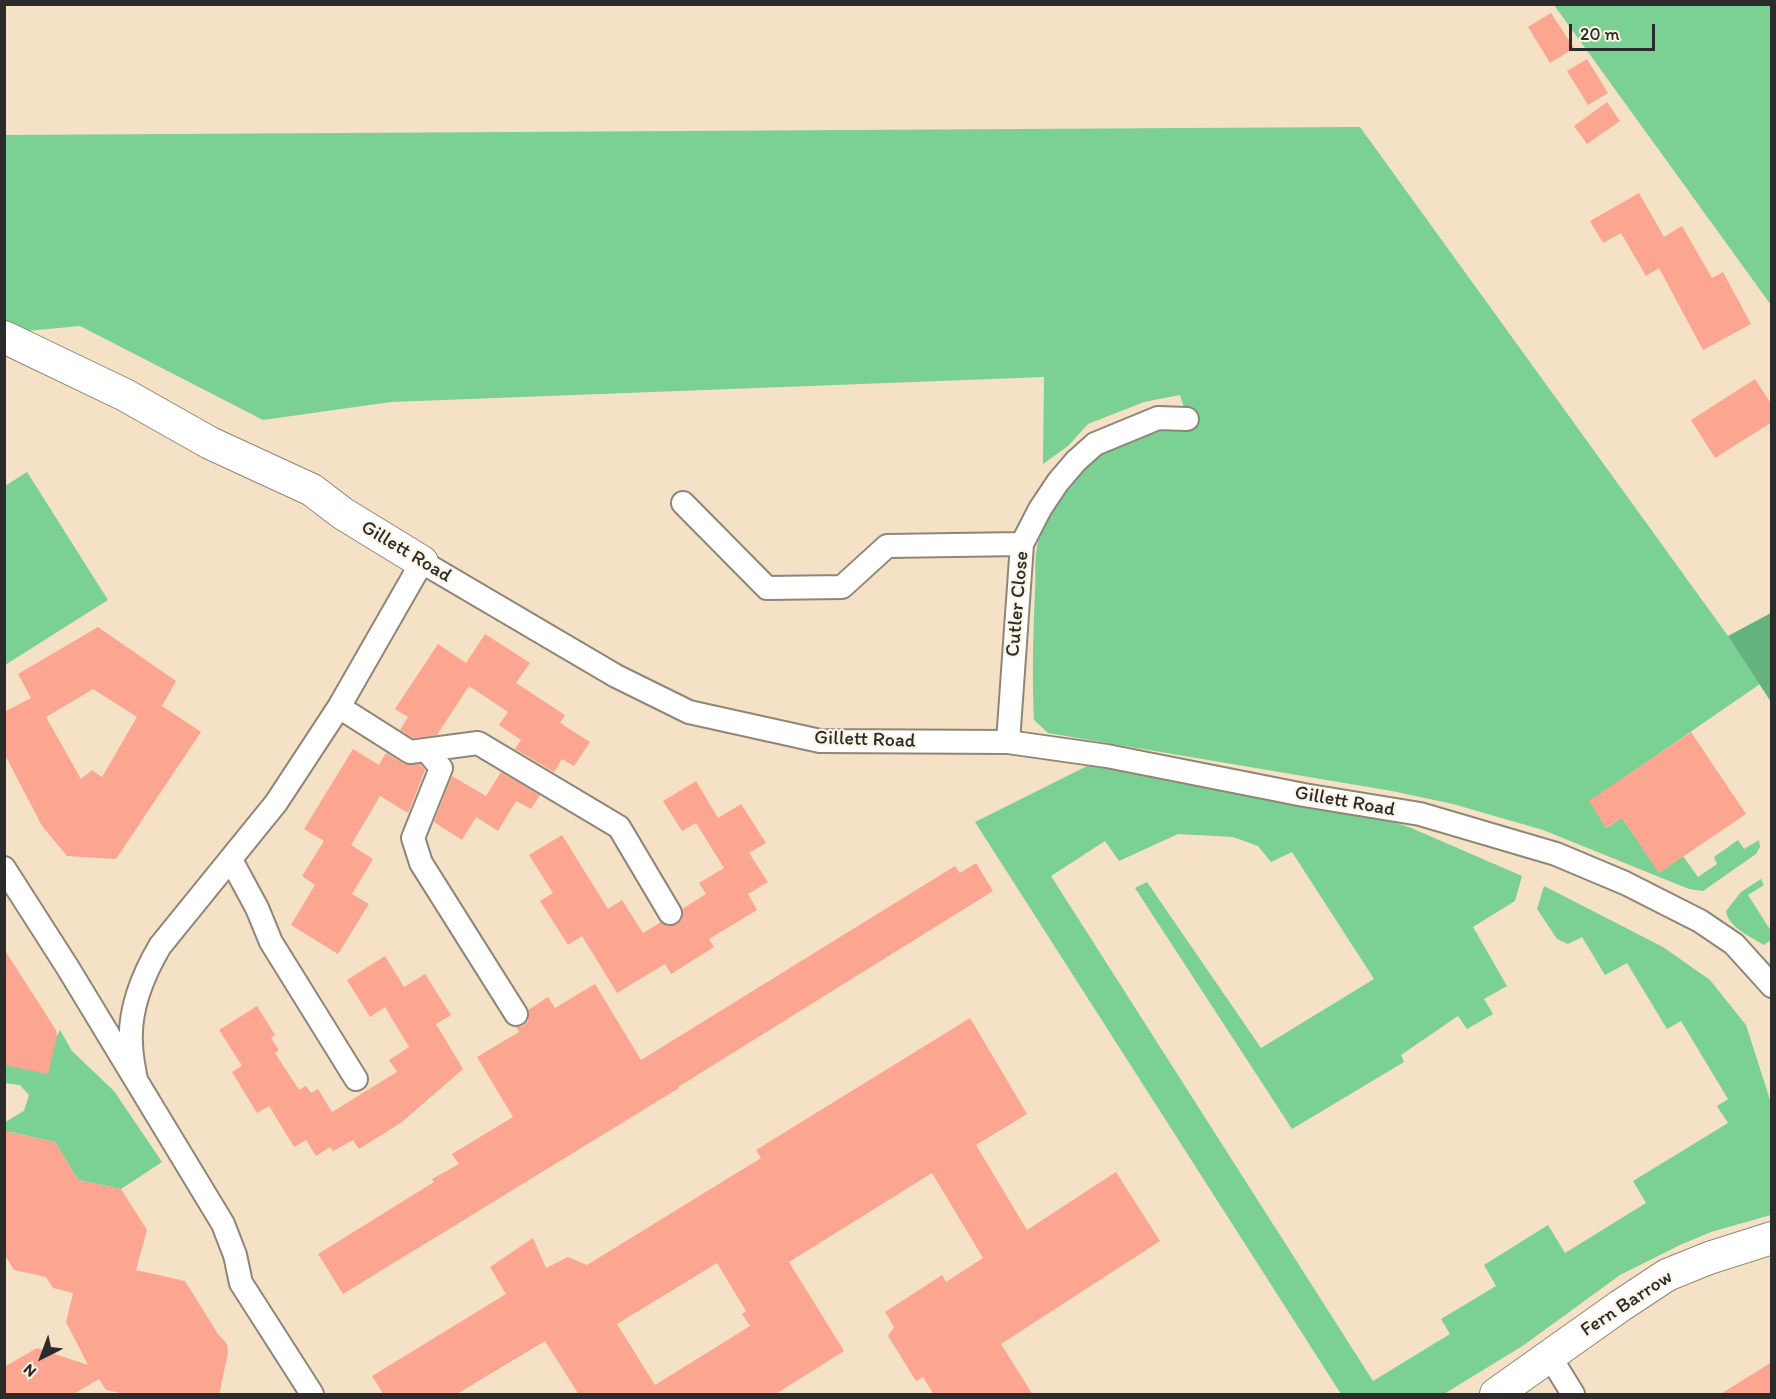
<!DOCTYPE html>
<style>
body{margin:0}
#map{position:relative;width:1776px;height:1399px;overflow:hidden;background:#f5e1c5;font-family:Itim,sans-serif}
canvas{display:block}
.frame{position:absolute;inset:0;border:6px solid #2b2b2b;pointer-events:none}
.north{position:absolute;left:12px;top:1327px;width:60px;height:60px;-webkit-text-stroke:4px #fcf5e5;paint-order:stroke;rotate:222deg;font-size:16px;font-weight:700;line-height:24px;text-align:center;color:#2b2b2b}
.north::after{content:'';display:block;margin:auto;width:21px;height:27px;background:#2b2b2b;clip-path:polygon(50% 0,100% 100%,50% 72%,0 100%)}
.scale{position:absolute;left:1569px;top:24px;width:86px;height:27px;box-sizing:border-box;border:3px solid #2b2b2b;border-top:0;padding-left:8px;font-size:18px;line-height:21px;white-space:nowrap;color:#2b2b2b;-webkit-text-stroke:4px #fcf5e5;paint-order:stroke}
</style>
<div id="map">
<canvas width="1776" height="1399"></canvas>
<div class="frame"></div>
<div class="north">N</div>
<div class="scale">20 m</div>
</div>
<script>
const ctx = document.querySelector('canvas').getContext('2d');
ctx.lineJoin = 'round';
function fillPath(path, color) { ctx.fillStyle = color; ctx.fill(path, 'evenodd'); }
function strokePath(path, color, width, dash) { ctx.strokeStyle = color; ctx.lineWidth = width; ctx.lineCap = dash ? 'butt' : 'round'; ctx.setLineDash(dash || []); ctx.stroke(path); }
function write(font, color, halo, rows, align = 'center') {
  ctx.font = font + ' Itim,sans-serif'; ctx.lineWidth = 4.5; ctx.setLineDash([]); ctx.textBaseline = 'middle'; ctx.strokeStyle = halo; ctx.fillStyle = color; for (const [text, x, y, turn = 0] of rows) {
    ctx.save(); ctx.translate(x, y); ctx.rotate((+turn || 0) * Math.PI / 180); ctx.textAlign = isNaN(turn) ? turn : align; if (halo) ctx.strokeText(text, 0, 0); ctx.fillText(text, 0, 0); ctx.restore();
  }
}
fillPath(new Path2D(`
 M 1554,5 L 1771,5 L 1771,305 Z
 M 1360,127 L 1728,636 L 1760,684 L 1590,801 L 1606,828 L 1622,818 L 1659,872 L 1683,856 L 1698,877 L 1717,864 L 1714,857 L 1738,840 L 1744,849 L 1759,840 L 1760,847 L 1756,854 L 1703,891 L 1689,889 L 1543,830 L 1453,804 L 1392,791 L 1048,733 L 1034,720 C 1032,677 1033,635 1035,592 C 1036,578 1034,561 1037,547 C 1050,491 1104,434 1163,429 C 1172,429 1182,430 1191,431 L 1180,395 L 1144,402 L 1088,424 L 1068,446 L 1043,464 L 1044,377 L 391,402 L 263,420 L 80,326 L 5,333 L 4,135 Z
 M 27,472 L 108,600 L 5,665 L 5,486 Z
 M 1107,756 L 1304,795 L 1409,827 L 1522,876 L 1515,901 L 1473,927 L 1507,986 L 1484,999 L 1493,1014 L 1467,1029 L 1458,1016 L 1401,1055 L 1404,1062 L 1292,1129 L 1135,888 L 1147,882 L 1261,1048 L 1374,979 L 1292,852 L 1271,862 L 1258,846 L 1233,837 L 1178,834 L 1119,861 L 1105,841 L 1051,876 L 1373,1381 L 1450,1334 L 1441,1319 L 1496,1286 L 1484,1265 L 1548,1225 L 1565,1253 L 1646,1203 L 1633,1181 L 1728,1123 L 1717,1106 L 1728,1099 L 1681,1021 L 1667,1029 L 1627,963 L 1605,975 L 1582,937 L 1568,944 L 1557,939 L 1537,909 L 1544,886 L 1663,947 L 1710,980 L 1746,1025 L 1771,1103 L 1771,1215 L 1711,1232 L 1680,1245 L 1620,1275 L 1524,1345 L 1444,1394 L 1341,1394 L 975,822 Z
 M 1761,879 L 1764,885 L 1748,895 L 1771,931 L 1771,940 L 1764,945 C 1751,937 1728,927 1726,911 L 1741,892 Z
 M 60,1030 L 72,1051 L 114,1091 L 162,1162 L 121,1189 L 78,1180 L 55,1142 L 10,1132 L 5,1136 L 5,1122 L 24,1111 L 29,1095 L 20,1085 L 5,1083 L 5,1065 L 57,1036 Z`), '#7bd094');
fillPath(new Path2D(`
 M 1771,613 L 1771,702 L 1728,636 Z`), '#64b27e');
fillPath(new Path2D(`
 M 1551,13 L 1574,48 L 1550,63 L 1528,27 Z
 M 1587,59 L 1608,93 L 1588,105 L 1567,71 Z
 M 1607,102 L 1620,121 L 1587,144 L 1574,126 Z
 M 1639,193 L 1664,237 L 1682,226 L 1712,278 L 1723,272 L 1751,324 L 1703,350 L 1659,268 L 1646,276 L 1621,233 L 1603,243 L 1590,221 Z
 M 1755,379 L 1772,405 L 1772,422 L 1715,458 L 1691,420 Z
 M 98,627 L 176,681 L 162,706 L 201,732 L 116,859 L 67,856 L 42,826 L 4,753 L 4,712 L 31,698 L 18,674 ZM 93,689 L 137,717 L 102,777 L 92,770 L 81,779 L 46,717 Z
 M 485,634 L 530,663 L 516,683 L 565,715 L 560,723 L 590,742 L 574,766 L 562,759 L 554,772 L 515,749 L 521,740 L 499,725 L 508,712 L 469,686 L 437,735 L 413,738 L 400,730 L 408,717 L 395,709 L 438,644 L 466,663 Z
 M 1691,732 L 1746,814 L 1659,873 L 1622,818 L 1606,828 L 1589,801 Z
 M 353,749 L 379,765 L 386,753 L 404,764 L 420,764 L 425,770 L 408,813 L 380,796 L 351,845 L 373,859 L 352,894 L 369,904 L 338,954 L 291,925 L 315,885 L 302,876 L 324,841 L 304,829 Z
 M 501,772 L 540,795 L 531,809 L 516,801 L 498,831 L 476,817 L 462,840 L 434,822 L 452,776 L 486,796 Z
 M 696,781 L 718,818 L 741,804 L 766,843 L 749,853 L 768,882 L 748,894 L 757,910 L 709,939 L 714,947 L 671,974 L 665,964 L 617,993 L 582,936 L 568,945 L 540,901 L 553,893 L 529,855 L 562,835 L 608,909 L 622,900 L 643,933 L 661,922 L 670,926 L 676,925 L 682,919 L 682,909 L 706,894 L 699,883 L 724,868 L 696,823 L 682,831 L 663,801 Z
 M 976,863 L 993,891 L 678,1087 L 679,1088 L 343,1294 L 318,1254 L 434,1182 L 432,1179 L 459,1164 L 452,1154 L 513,1117 L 477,1057 L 519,1032 L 516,1027 L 523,1026 L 528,1021 L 528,1010 L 548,997 L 555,1008 L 595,984 L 641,1060 L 955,866 L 960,873 Z
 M 4,949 L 56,1030 L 57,1036 L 48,1074 L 4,1065 Z
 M 385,956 L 404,987 L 425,974 L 451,1015 L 436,1024 L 463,1069 L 402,1122 L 359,1149 L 353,1140 L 333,1151 L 330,1147 L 316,1156 L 306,1140 L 294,1147 L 269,1106 L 257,1113 L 232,1072 L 242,1066 L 219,1030 L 257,1006 L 275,1035 L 271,1038 L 279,1050 L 275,1053 L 299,1090 L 306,1086 L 311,1093 L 318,1089 L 332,1112 L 397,1072 L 389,1060 L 409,1047 L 385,1007 L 370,1017 L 347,980 Z
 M 970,1018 L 1027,1114 L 976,1145 L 1027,1230 L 1116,1172 L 1160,1241 L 1001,1344 L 1033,1395 L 934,1395 L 923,1377 L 916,1381 L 888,1336 L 894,1327 L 885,1312 L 942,1275 L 946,1282 L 983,1258 L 932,1173 L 789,1262 L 844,1351 L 774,1395 L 579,1395 L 545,1341 L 455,1395 L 384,1395 L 372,1376 L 506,1294 L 490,1267 L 533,1238 L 546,1268 L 568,1257 L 587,1265 L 761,1158 L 756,1150 ZM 717,1263 L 746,1311 L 742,1314 L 750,1326 L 655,1385 L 617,1324 Z
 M 4,1131 L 55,1142 L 78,1180 L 121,1189 L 147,1230 L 136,1270 L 185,1281 L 218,1334 L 227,1344 L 228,1353 L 219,1395 L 129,1395 L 106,1390 L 99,1379 L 72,1395 L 4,1395 L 4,1367 L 37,1348 L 88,1365 L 66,1322 L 73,1293 L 53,1288 L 46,1277 L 14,1270 L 4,1254 Z
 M 1772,1362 L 1772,1395 L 1719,1395 Z`), '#fca591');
const street = new Path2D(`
 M 683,503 L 767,588 L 842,587 L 887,546 L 1022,544
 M 339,707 L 410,752 L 478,743 L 619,827 L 670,913
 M 1008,742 L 1022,544 L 1040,509 L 1058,482 L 1076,461 L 1095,444 L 1158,418 L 1187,419
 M 426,750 L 441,768 L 413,838 L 421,863 L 516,1014
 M 231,860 L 257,908 L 271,942 L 356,1079
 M 4,868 L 68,968 L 223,1224 L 235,1255 L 241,1283 L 312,1394
 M 136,1080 C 134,1068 131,1056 131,1043 C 129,1009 143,975 160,946 L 276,803 L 339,707 L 422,562 L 616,676 L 689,712 L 820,741 L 1008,742 L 1107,756 L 1304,795 L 1420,814 L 1556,854 L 1625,883 L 1700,921 L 1734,944 L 1772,986
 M 1549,1355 L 1573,1394`);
const secondary = new Path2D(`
 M 4,337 L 125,395 L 210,443 L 312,490 L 342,513 L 422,562
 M 1496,1394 L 1620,1306 L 1667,1275 L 1709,1258 L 1772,1238`);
strokePath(street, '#908678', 26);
strokePath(secondary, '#908678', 34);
strokePath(street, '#fff', 22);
strokePath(secondary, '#fff', 32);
write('20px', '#2b2b2b', '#fcf5e5', [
 ["Gillett Road",406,552,31],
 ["Cutler Close",1018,604,-85],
 ["Gillett Road",865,740,2],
 ["Gillett Road",1345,802,10],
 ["Fern Barrow",1627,1304,-33]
]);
</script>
